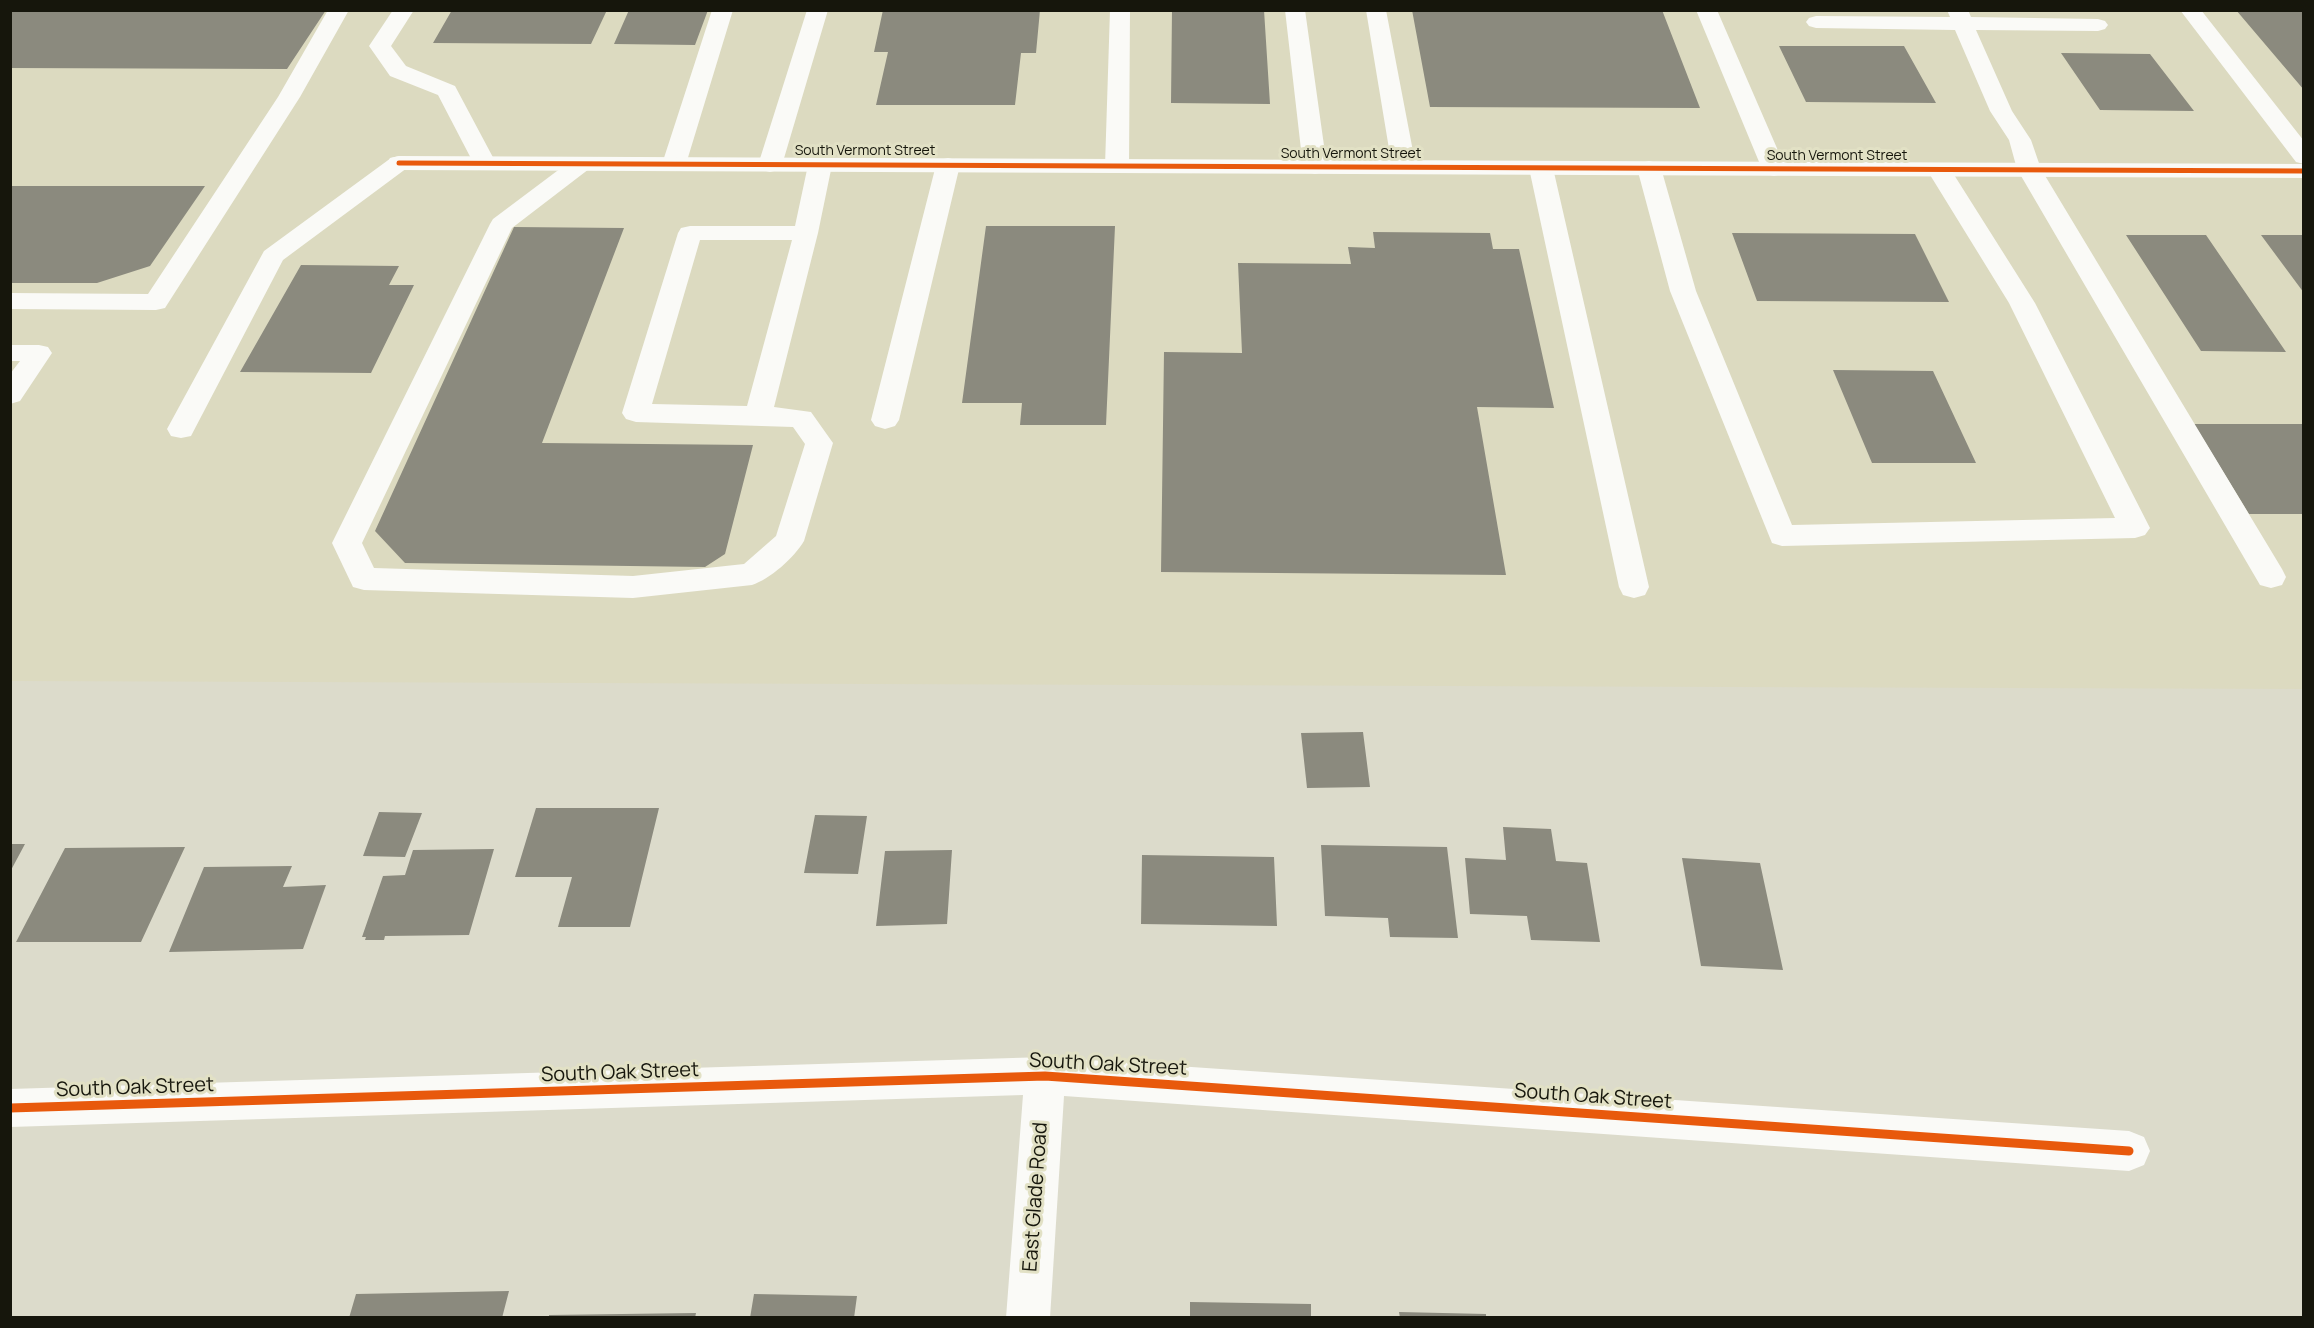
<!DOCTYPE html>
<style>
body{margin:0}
#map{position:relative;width:2314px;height:1328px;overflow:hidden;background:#dcdbcb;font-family:Manrope,sans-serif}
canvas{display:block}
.frame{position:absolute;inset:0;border:12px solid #16160c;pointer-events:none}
</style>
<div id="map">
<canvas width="2314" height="1328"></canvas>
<div class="frame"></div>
</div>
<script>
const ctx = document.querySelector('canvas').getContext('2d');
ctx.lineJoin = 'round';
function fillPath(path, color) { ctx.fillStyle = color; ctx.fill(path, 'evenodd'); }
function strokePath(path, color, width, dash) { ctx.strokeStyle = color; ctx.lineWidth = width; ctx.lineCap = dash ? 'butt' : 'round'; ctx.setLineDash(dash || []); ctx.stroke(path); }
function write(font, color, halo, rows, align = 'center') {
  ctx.font = font + ' Manrope,sans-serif'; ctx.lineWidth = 6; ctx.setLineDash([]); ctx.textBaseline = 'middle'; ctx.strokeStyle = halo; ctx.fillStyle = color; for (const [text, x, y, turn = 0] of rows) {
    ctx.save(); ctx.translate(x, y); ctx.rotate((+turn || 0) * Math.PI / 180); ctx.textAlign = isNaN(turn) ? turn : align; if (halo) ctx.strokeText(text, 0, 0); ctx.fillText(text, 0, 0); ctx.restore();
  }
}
fillPath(new Path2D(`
 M 11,11 L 2303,11 L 2303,689 L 11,681 Z`), '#dcdac0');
fillPath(new Path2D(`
 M 10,10 L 326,10 L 287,69 L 10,68 Z
 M 452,10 L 607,10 L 591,44 L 433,43 Z
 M 629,10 L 708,10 L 695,45 L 614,44 Z
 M 883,10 L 1040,10 L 1036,53 L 1021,53 L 1015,105 L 876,105 L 888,52 L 874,52 Z
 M 1172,10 L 1264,10 L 1270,104 L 1171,103 Z
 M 1412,10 L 1662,10 L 1700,108 L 1430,107 Z
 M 2236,10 L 2304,10 L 2304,90 Z
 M 1779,46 L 1904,46 L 1936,103 L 1806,102 Z
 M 2061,53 L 2150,54 L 2194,111 L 2100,110 Z
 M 10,186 L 205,186 L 150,266 L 97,283 L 10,283 Z
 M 986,226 L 1115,226 L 1106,425 L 1020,425 L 1022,403 L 962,403 Z
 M 514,227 L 624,228 L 542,443 L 753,445 L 725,554 L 705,567 L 405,563 L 375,531 Z
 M 1373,232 L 1490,233 L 1493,249 L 1519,249 L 1554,408 L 1477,407 L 1506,575 L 1161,572 L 1164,352 L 1242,353 L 1238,263 L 1351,264 L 1348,247 L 1375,248 Z
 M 1732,233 L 1915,234 L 1949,302 L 1757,301 Z
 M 2126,235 L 2206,235 L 2286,352 L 2201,351 Z
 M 2261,235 L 2304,235 L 2304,293 Z
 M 301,265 L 399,266 L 389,285 L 414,285 L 371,373 L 240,372 Z
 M 1833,370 L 1933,371 L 1976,463 L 1872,463 Z
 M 2194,424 L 2304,424 L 2304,514 L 2249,514 Z
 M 1363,732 L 1370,787 L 1307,788 L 1301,733 Z
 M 536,808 L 659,808 L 630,927 L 558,927 L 572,877 L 515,877 Z
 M 379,812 L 422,813 L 405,857 L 363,856 Z
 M 815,815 L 867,816 L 858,874 L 804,873 Z
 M 1503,827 L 1551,829 L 1556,861 L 1587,863 L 1600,942 L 1531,940 L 1527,916 L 1470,914 L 1465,858 L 1506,860 Z
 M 10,844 L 25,844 L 10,872 Z
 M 1321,845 L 1447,847 L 1458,938 L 1390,937 L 1388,918 L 1325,916 Z
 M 185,847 L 141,942 L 16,942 L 65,848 Z
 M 494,849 L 469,935 L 385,936 L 384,940 L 365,940 L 366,937 L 362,937 L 383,876 L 405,875 L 413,850 Z
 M 952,850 L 947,924 L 876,926 L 885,851 Z
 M 1142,855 L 1274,857 L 1277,926 L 1141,924 Z
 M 1682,858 L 1760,863 L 1783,970 L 1701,966 Z
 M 292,866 L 283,887 L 326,885 L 303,949 L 169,952 L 204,867 Z
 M 509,1291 L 502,1318 L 349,1318 L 356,1294 Z
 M 754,1294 L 857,1296 L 854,1318 L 750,1318 Z
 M 1190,1302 L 1311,1304 L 1311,1318 L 1190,1318 Z
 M 1399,1312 L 1486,1314 L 1486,1318 L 1400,1318 Z
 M 696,1313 L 695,1318 L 549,1318 L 549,1315 Z`), '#8b8a7e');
fillPath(new Path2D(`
 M 328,10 L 349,10 L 300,97 L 165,308 L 156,310 L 10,309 L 10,293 L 148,294 L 278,97 Z
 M 393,10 L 414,10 L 391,46 L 406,66 L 455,86 L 496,163 L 492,168 L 484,170 L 476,168 L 438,95 L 390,76 L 369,46 Z
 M 712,10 L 733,10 L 686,164 L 682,169 L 674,171 L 666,169 L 662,164 Z
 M 807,10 L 828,10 L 782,165 L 778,170 L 770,172 L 762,170 L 758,165 Z
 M 1110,10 L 1130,10 L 1129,166 L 1125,171 L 1117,173 L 1109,171 L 1105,166 Z
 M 1285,10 L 1305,10 L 1327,167 L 1323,172 L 1315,174 L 1307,172 L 1303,167 Z
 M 1366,10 L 1386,10 L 1416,167 L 1412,172 L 1404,174 L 1396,172 L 1392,167 Z
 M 1696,10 L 1717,10 L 1786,169 L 1782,174 L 1774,176 L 1766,174 L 1762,169 Z
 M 1947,10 L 1968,10 L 1971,17 L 2098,19 L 2105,21 L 2108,25 L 2105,29 L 2098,31 L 1976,30 L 2012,111 L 2031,140 L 2041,169 L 2282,569 L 2286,577 L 2282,585 L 2271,588 L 2260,585 L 2017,169 L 2009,140 L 1990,111 L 1955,30 L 1816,28 L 1809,26 L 1806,22 L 1809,18 L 1816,16 L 1950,17 Z
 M 2180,10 L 2201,10 L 2304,141 L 2304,164 L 2296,162 Z
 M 399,156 L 407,158 L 411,163 L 407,168 L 283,260 L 191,436 L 181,438 L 171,436 L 167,429 L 264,251 L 391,158 Z
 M 581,157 L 589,159 L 593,164 L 589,169 L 512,228 L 362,543 L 374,568 L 633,576 L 744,564 L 776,536 L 805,444 L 793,427 L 636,422 L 626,419 L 622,413 L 678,233 L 681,228 L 690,226 L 795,226 L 808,165 L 812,160 L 820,158 L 828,160 L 832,165 L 818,233 L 774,407 L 811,412 L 833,443 L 804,541 C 794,558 770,579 752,585 L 633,598 L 364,590 L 353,587 L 332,543 L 490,224 L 493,219 L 573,159 ZM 700,240 L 792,240 L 747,406 L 652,404 Z
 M 948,158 L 956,160 L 960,165 L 899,420 L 895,426 L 885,429 L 875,426 L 871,420 L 936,165 L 940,160 Z
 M 1541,161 L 1549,163 L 1553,168 L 1649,587 L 1645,595 L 1634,598 L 1623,595 L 1619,587 L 1529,168 L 1533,163 Z
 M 1649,161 L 1657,163 L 1661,168 L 1696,291 L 1792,525 L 2115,518 L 2009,303 L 1927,170 L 1931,165 L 1939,163 L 1947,165 L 1951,170 L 2035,303 L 2150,528 L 2145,535 L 2135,538 L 1782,546 L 1772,543 L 1670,291 L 1637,168 L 1641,163 Z
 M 10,345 L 39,345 L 48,347 L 52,353 L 20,401 L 10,404 L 10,374 L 20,361 L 10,361 Z`), '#fafaf7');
fillPath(new Path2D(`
 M 399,156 L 2304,164 L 2304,178 L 399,170 L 390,168 L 387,163 L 390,158 Z
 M 1045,1057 L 2129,1131 L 2144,1137 L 2150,1151 L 2144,1165 L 2129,1171 L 1064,1096 L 1050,1318 L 1006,1318 L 1023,1095 L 10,1127 L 10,1089 Z`), '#fafaf7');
strokePath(new Path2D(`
 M 399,163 L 2304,171`), '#e8590c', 5);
strokePath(new Path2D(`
 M 10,1108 L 1045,1076 L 2129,1151`), '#e8590c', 9);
write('14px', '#16160c', '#e2e1c5', [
 ["South Vermont Street",865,151],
 ["South Vermont Street",1351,154],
 ["South Vermont Street",1837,156]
]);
write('20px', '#16160c', '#e2e1c5', [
 ["South Oak Street",1108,1065,3],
 ["South Oak Street",620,1073,-2],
 ["South Oak Street",135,1088,-2],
 ["South Oak Street",1593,1097,4],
 ["East Glade Road",1036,1197,-86]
]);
</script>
